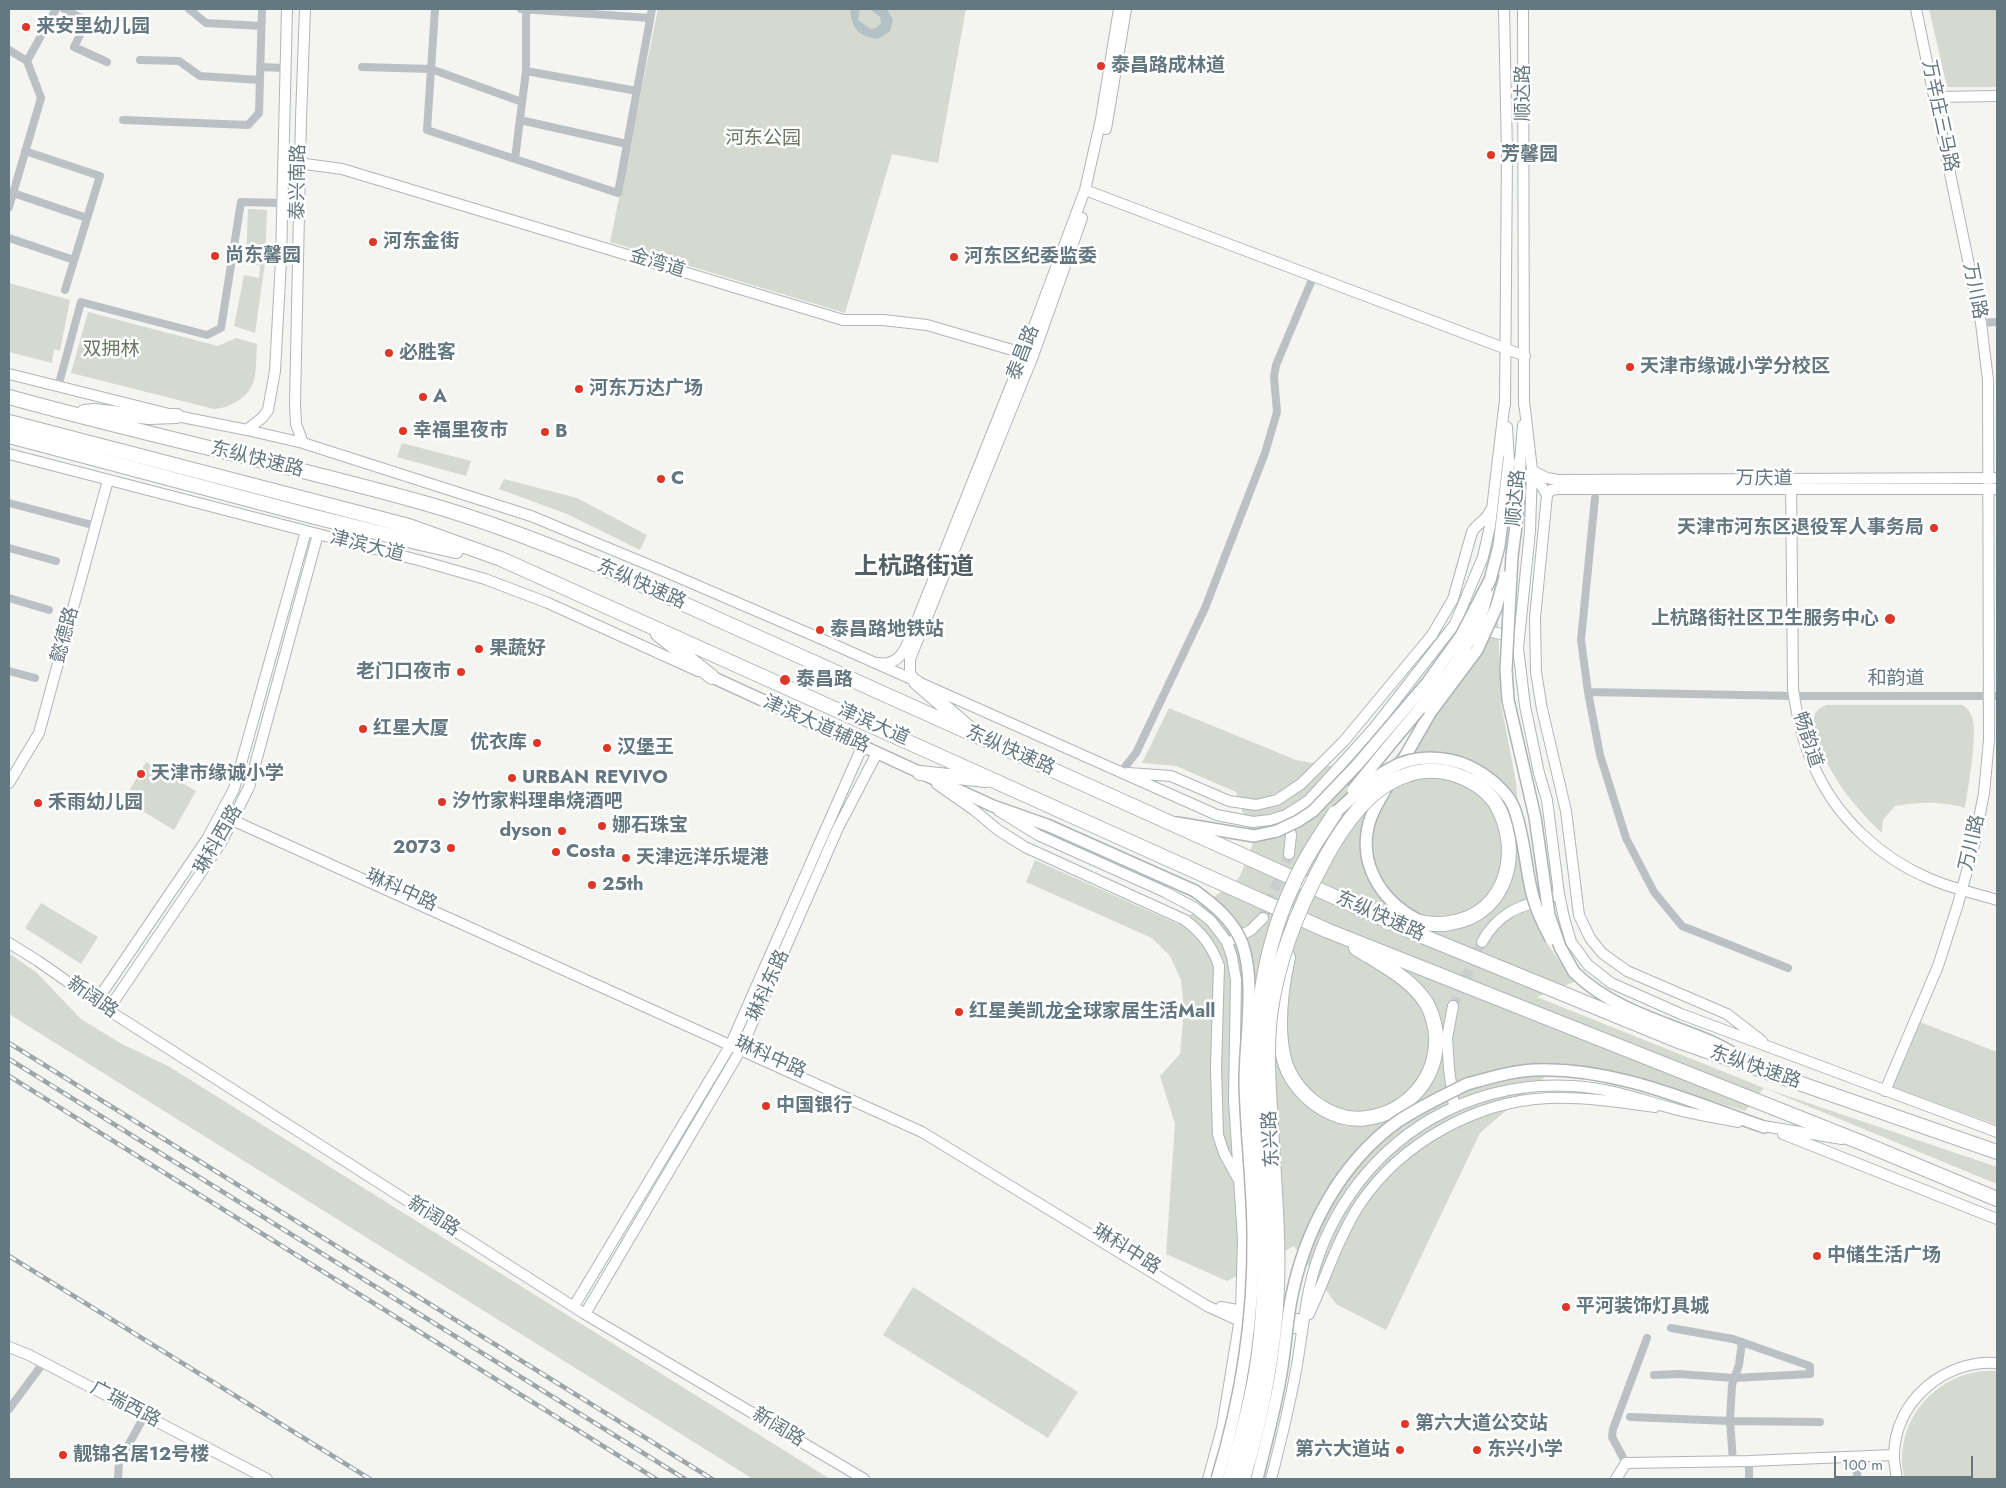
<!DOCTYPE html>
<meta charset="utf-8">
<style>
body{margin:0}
#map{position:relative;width:2006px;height:1488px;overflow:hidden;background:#f4f4f0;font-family:Jost,sans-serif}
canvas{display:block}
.frame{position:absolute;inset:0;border:10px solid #647881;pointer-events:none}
.scale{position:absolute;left:1834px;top:1456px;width:139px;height:22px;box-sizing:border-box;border:2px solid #647881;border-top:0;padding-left:6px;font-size:15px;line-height:18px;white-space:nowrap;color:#647881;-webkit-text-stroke:4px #fff;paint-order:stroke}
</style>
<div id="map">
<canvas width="2006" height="1488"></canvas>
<div class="frame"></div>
<div class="scale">100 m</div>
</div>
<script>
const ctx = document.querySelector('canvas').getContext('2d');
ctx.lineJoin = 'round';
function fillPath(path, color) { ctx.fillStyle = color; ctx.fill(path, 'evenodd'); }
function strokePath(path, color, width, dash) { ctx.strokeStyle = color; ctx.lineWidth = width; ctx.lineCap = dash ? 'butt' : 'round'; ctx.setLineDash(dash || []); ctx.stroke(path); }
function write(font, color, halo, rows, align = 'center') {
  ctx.font = font + ' Jost,"Noto Sans SC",sans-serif'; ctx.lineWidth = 5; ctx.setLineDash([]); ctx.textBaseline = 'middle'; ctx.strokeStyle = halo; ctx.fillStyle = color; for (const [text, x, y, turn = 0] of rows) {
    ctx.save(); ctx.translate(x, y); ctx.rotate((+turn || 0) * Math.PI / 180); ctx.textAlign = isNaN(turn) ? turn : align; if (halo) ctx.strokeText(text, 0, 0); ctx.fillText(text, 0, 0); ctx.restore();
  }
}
fillPath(new Path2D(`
 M 658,9 L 966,9 L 938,163 L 892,154 L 845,313 L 610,242 Z
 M 1929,9 L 1997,9 L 1997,87 L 1947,87 Z
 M 248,209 L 267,210 L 265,263 L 255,333 L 234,326 L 244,275 L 259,278 L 260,266 L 246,261 Z
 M 9,283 L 70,300 L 60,351 L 54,349 L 52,363 L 9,352 Z
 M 88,312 L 218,346 L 236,338 L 257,344 C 256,356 257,369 254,380 C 250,397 230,408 214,409 L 71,373 Z
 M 402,443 L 471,461 L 466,476 L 397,457 Z
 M 504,479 L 577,498 L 647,535 L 640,550 L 567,514 L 499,489 Z
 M 1498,621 L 1501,704 L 1516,782 L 1524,884 L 1531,907 L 1547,943 L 1574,982 L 1537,997 L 1764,1088 L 1997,1167 L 1997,1184 L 1764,1088 L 1745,1111 L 1624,1074 L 1561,1063 L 1480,1133 L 1386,1330 L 1336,1304 L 1294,1246 L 1227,1281 L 1166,1254 L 1175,1124 L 1160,1076 L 1180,1054 L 1184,1011 L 1181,980 L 1170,956 L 1152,938 L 1026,882 L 1035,860 L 1178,924 L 1239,878 L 1253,844 L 1236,792 L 1176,766 L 1142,763 L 1169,708 L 1296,760 L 1379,774 L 1449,699 Z
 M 1827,705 L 1962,705 C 1967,708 1970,711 1972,717 C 1978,734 1968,788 1965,808 C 1940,801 1921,802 1895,806 L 1883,820 L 1882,833 C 1870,822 1858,809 1848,796 C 1836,781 1807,733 1815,714 C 1817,709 1822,707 1827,705 Z
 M 146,762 L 196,791 L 174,830 L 124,800 Z
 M 41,903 L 98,937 L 81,964 L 25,928 Z
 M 9,953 L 37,973 L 81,1019 L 120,1043 L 168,1066 L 830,1479 L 753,1479 L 9,1014 Z
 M 1920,1022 L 1997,1052 L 1997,1125 L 1892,1087 Z
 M 913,1287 L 1078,1392 L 1048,1438 L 883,1335 Z
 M 1997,1371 L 1997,1479 L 1905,1479 C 1890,1422 1939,1367 1997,1371 Z`), '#d5d9d0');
fillPath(new Path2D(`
 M 850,9 L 860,9 L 858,20 L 871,29 L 876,28 L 881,23 L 880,17 L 870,9 L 887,9 L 893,20 L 890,31 L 878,39 C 858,36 852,29 850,9 Z`), '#b2c2c4');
strokePath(new Path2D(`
 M 1263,918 L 1289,854
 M 1453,1006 L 1482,942`), '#c9cfcf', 10, [10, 5]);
const secondary = new Path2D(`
 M 1504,9 L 1507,154 L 1505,405
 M 1523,9 L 1524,405
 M 1935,97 L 1997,96
 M 1106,129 L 1126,9
 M 283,161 L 342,169 L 843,320 L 883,320 L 927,325 L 1033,356
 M 1085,190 L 1525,356
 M 9,374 L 177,416 L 247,430 L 303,443 L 531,516 L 666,572 L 817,637 L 1217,815 L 1253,822 L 1270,820 L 1286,815 L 1308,801 L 1374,728 L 1455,624 L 1483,557 L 1490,526 L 1505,400
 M 1524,401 L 1532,470 L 1530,531 L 1518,648 L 1525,706 L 1539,773 L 1547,800 L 1559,894 L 1564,918 L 1571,942 L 1588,965 L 1611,983 L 1681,1014 L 1997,1132
 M 1507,427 L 1509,461
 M 247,430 L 263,417 L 268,410 L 275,371 L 281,260 L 287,9
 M 303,443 L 296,424 L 295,404 L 301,118 L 305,9
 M 9,454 L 422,561 L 485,579 L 548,603 L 698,671
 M 1520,461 L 1523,425
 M 1532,470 L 1547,495 L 1535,618 L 1536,672 L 1542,709 L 1566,811 L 1579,915 L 1590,938 L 1602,953 L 1627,971 L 1727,1014 L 1762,1041
 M 1533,471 L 1547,478 L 1558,480 L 1997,478
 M 1791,479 L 1793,689 C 1797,718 1804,747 1817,773 C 1839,819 1881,858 1928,878 C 1950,888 1974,893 1997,900
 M 1547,495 L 1551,490 L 1558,489 L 1997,489
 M 1478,629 L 1515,637
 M 878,663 C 903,667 908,642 916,623 L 1024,353 L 1085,190 L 1101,119 L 1119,9
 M 916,682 L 910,673 L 910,659 L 1033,356 L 1082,218
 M 1128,773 L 1171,776 L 1229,801 L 1256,805 L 1277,800 L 1301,784 L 1344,741 L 1432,635 L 1453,599 L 1472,532 C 1477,523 1486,521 1490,511
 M 9,783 L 39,733 L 108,480
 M 937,784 L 974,810 L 998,830 L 1025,847 L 1185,920 C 1202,933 1212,946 1219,966 L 1216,1068 L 1218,1135 L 1224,1153 L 1237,1177
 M 999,811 L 1038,835 L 1165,892 L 1195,908 L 1211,921 L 1221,934 L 1227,942 L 1232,957 L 1236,980 L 1234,1100 L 1243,1240 L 1241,1312 L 1222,1428 L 1208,1479
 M 221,815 L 922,1132 L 1207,1306 L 1240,1321 L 1257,1323
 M 1287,819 L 1291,835 L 1289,854
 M 1234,939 L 1251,930 L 1263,918
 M 1482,942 C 1500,910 1522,906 1554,896
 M 9,943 L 38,961 L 108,1010 L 585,1314 L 864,1479
 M 96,1002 L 207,839 L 234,789 L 306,531
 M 1453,1006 L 1447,1038 L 1449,1069 L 1454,1106
 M 108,1010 L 221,843 L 249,787 L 318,534
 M 1885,1091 L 1938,966 L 1958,904 L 1974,845 L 1984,793 L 1989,740 L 1988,380 L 1981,323 L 1916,9
 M 1757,1125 L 1842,1139
 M 1783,1134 L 1997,1219
 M 574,1306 L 730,1046 L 862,747
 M 1221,1307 L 1258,1314
 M 585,1314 L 740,1051 L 838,828 L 877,753
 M 1309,1314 C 1326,1277 1338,1238 1360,1204 C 1401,1143 1476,1101 1549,1098 C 1585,1097 1620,1102 1655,1107
 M 1280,1317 L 1304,1320
 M 1281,1326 L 1302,1329
 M 9,1347 L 29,1355 L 267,1479
 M 1271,1479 C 1281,1441 1290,1403 1297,1365 C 1301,1340 1304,1315 1309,1290 C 1324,1219 1368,1156 1431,1119 C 1475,1094 1521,1083 1572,1086 C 1614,1088 1646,1102 1686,1112 C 1703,1116 1721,1118 1738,1122
 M 1616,1479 L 1626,1463 L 1749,1461 L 1894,1455
 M 1897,1479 C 1896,1472 1894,1464 1894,1456 C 1894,1401 1945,1359 1997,1363`);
const primary = new Path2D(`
 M 1512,556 L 1518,510 L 1520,461
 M 1490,580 L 1499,546 L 1509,461
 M 712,677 L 993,806 L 1047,825 L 1195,891
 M 1399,767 L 1430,713
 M 1388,785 C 1381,797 1373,809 1369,823 C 1358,864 1381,900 1416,919
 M 1177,823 L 1254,836 L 1277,831
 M 1574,972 C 1611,1009 1665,1022 1712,1042 C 1723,1047 1733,1053 1743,1059
 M 1467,1084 C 1489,1078 1512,1071 1534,1070 C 1615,1067 1689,1101 1764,1127`);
const highway = new Path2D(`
 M 9,397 C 149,436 291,465 431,505 C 487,521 541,542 595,564 L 1415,933 L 1681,1042 L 1997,1152
 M 84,412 L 94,411 L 149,417 L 177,416
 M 9,422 L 409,526 L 501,559 L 1326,930 L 1860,1142 L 1997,1199
 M 9,436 L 311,516 L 420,543 L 456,551
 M 658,634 L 712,677
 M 916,682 L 969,728
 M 920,773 L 986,780
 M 1389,914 C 1409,919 1429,927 1450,923 C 1509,914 1523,848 1495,802
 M 1288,957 C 1281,989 1276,1027 1284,1059 C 1292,1092 1331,1124 1367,1118 C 1404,1113 1434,1083 1436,1044 C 1437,1031 1433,1015 1427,1004 C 1411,978 1381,964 1356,948`);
strokePath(secondary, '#afb6b9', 12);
strokePath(primary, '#aeb4b7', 14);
strokePath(highway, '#b0b5b7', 16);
strokePath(new Path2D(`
 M 64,9 L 87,21 L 74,47 L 107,62
 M 189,9 L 206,23 L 261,26
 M 435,9 L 427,130 L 618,193 L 652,9
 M 521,9 L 650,18
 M 9,50 L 27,61 L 41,98 L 9,207
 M 140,60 L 179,61 L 200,76 L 260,80
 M 27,61 L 56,9
 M 260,67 L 285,68
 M 362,67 L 431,69 L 522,102
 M 526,71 L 637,91
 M 123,120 L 248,125 L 259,113 L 262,9
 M 520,120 L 627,144
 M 25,151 L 100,176 L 65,290
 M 515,159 L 526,71 L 526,9
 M 13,193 L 87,218
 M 9,238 L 74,260
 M 1981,323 L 1997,322
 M 58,387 L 81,302 L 207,335 L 221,328 L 241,202 L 282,203
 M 1595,498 L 1581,640 L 1588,692 L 1600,755 L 1626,838 L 1654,892 L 1682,926 L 1788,968
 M 9,503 L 96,526
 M 9,548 L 56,561
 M 9,598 L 49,610
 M 9,671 L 35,678
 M 1588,692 L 1794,696 L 1997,696
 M 1120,773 L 1136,753 L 1205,608 L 1265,453 L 1277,412 L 1274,377 L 1276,365 L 1314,275
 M 1654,1375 L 1679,1374 L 1734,1378 L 1810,1374 L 1810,1366 L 1733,1339 L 1671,1328
 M 9,1409 L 44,1362
 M 1630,1417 L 1730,1421 L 1820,1422
 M 1854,1457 L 1858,1479
 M 1733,1461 L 1730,1421 L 1732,1385 L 1739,1365 L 1742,1342
 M 1626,1463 L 1612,1437 L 1613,1429 L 1647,1338
 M 118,1479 L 119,1462 L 145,1415
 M 1749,1479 L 1749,1461`), '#bac0c3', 8);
strokePath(secondary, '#fff', 10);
strokePath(primary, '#fff', 11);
strokePath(highway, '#fff', 14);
const rail = new Path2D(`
 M 9,1043 L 712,1479
 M 9,1059 L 685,1479
 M 9,1076 L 656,1479
 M 9,1256 L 370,1479`);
strokePath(rail, '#9ca5a8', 4.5);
strokePath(rail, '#fff', 2.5, [8]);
const primaryBridge = new Path2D(`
 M 1512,556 L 1506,670 L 1508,700 L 1535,817 L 1549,915 L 1560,947 L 1574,972
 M 1430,713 L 1477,650 L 1496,608 L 1505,577
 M 1353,790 C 1376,761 1399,734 1422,706 C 1449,673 1478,638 1487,594
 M 1335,813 C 1353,797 1370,779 1391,768 C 1419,752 1458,756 1484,775 C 1495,782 1509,795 1514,808 C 1525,837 1525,868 1533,897 C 1537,912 1544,926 1551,939
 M 1277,831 L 1298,821 L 1313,811 L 1357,765 L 1427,683 L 1461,636 L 1490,580
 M 1195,891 C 1214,905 1233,920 1242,943 C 1256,981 1245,1041 1245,1082 C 1246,1134 1253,1185 1253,1237 C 1254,1321 1241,1400 1217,1479
 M 1257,1479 C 1265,1446 1274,1413 1280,1379 C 1285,1353 1286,1327 1291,1300 C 1304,1232 1339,1164 1397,1122 C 1419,1107 1443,1096 1467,1084`);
const highwayBridge = new Path2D(`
 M 1230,1479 C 1240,1444 1250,1409 1256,1373 C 1264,1326 1265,1278 1265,1230 C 1264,1185 1258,1140 1257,1095 C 1254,1023 1262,950 1293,885 C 1304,859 1320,836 1335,813
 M 1243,1479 C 1261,1418 1274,1354 1277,1290 C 1279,1236 1274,1181 1271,1127 C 1269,1091 1266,1053 1270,1016 C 1277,961 1300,904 1327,855 C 1345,823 1370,787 1407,775 C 1438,764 1475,776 1495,802`);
strokePath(primaryBridge, '#aeb4b7', 14, []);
strokePath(highwayBridge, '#b0b5b7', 16, []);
strokePath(primaryBridge, '#fff', 11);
strokePath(highwayBridge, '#fff', 14);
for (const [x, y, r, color] of [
 [26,27,5,"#df3626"],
 [1101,66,5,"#df3626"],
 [1491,155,5,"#df3626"],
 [373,242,5,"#df3626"],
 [215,256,5,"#df3626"],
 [954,257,5,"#df3626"],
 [389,353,5,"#df3626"],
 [1630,367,5,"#df3626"],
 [579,389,5,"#df3626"],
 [423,397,5,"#df3626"],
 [403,431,5,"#df3626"],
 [545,432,5,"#df3626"],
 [661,479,5,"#df3626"],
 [1934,528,5,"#df3626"],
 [1890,619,6,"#df3626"],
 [820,630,5,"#df3626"],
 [479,649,5,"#df3626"],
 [461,672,5,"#df3626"],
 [785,680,6,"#df3626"],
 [363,729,5,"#df3626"],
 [537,743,5,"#df3626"],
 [607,748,5,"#df3626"],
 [141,774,5,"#df3626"],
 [512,778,5,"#df3626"],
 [442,802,5,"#df3626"],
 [38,803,5,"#df3626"],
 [602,826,5,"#df3626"],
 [562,831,5,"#df3626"],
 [451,848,5,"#df3626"],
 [556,852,5,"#df3626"],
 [626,858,5,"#df3626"],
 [592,885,5,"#df3626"],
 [959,1012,5,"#df3626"],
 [766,1106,5,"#df3626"],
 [1817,1256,5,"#df3626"],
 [1566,1307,5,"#df3626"],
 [1405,1424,5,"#df3626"],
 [1400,1450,5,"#df3626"],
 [1477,1450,5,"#df3626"],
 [63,1455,5,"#df3626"]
]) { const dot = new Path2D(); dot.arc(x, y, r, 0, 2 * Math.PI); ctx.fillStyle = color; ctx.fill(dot); strokePath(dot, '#fff', 2); }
write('bold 19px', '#647881', '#fff', [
 ["来安里幼儿园",36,27],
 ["泰昌路成林道",1111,66],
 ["芳馨园",1501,155],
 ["河东金街",383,242],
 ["尚东馨园",225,256],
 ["河东区纪委监委",964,257],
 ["必胜客",399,353],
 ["天津市缘诚小学分校区",1640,367],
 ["河东万达广场",589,389],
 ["A",433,397],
 ["幸福里夜市",413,431],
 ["B",555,432],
 ["C",671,479],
 ["天津市河东区退役军人事务局",1924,528,"right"],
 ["上杭路街社区卫生服务中心",1879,619,"right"],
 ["泰昌路地铁站",830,630],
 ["果蔬好",489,649],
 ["老门口夜市",451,672,"right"],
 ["泰昌路",796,680],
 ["红星大厦",373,729],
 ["优衣库",527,743,"right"],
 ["汉堡王",617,748],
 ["天津市缘诚小学",151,774],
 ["URBAN REVIVO",522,778],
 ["汐竹家料理串烧酒吧",452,802],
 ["禾雨幼儿园",48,803],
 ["娜石珠宝",612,826],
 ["dyson",552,831,"right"],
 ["2073",441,848,"right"],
 ["Costa",566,852],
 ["天津远洋乐堤港",636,858],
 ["25th",602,885],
 ["红星美凯龙全球家居生活Mall",969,1012],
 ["中国银行",776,1106],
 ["中储生活广场",1827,1256],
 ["平河装饰灯具城",1576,1307],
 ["第六大道公交站",1415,1424],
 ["第六大道站",1390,1450,"right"],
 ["东兴小学",1487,1450],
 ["靓锦名居12号楼",73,1455]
], 'left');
write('19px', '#647881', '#fff', [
 ["顺达路",1524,93,-90],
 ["万辛庄三马路",1939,116,78],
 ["泰兴南路",299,182,-89],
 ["金湾道",657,264,17],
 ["万川路",1974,291,79],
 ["泰昌路",1024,353,-69],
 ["东纵快速路",257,460,14],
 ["万庆道",1764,479],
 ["顺达路",1517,498,-85],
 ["津滨大道",367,547,14],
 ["东纵快速路",641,585,24],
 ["懿德路",66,635,-75],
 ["和韵道",1896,679],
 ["津滨大道辅路",816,725,24],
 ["津滨大道",873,725,24],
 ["畅韵道",1807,740,72],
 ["东纵快速路",1010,751,24],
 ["琳科西路",219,840,-60],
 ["万川路",1973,843,-77],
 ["琳科中路",401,891,24],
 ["东纵快速路",1380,917,24],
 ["琳科东路",769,986,-66],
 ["新阔路",92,998,35],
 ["琳科中路",770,1058,24],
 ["东纵快速路",1755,1068,19],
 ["东兴路",1272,1139,-93],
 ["新阔路",433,1217,32],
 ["琳科中路",1126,1250,32],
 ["广瑞西路",125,1405,28],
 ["新阔路",778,1428,31]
]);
write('19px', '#6a7862', '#fff', [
 ["河东公园",763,139],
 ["双拥林",111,350]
]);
write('bold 24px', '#526066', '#fff', [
 ["上杭路街道",914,568]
]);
</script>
